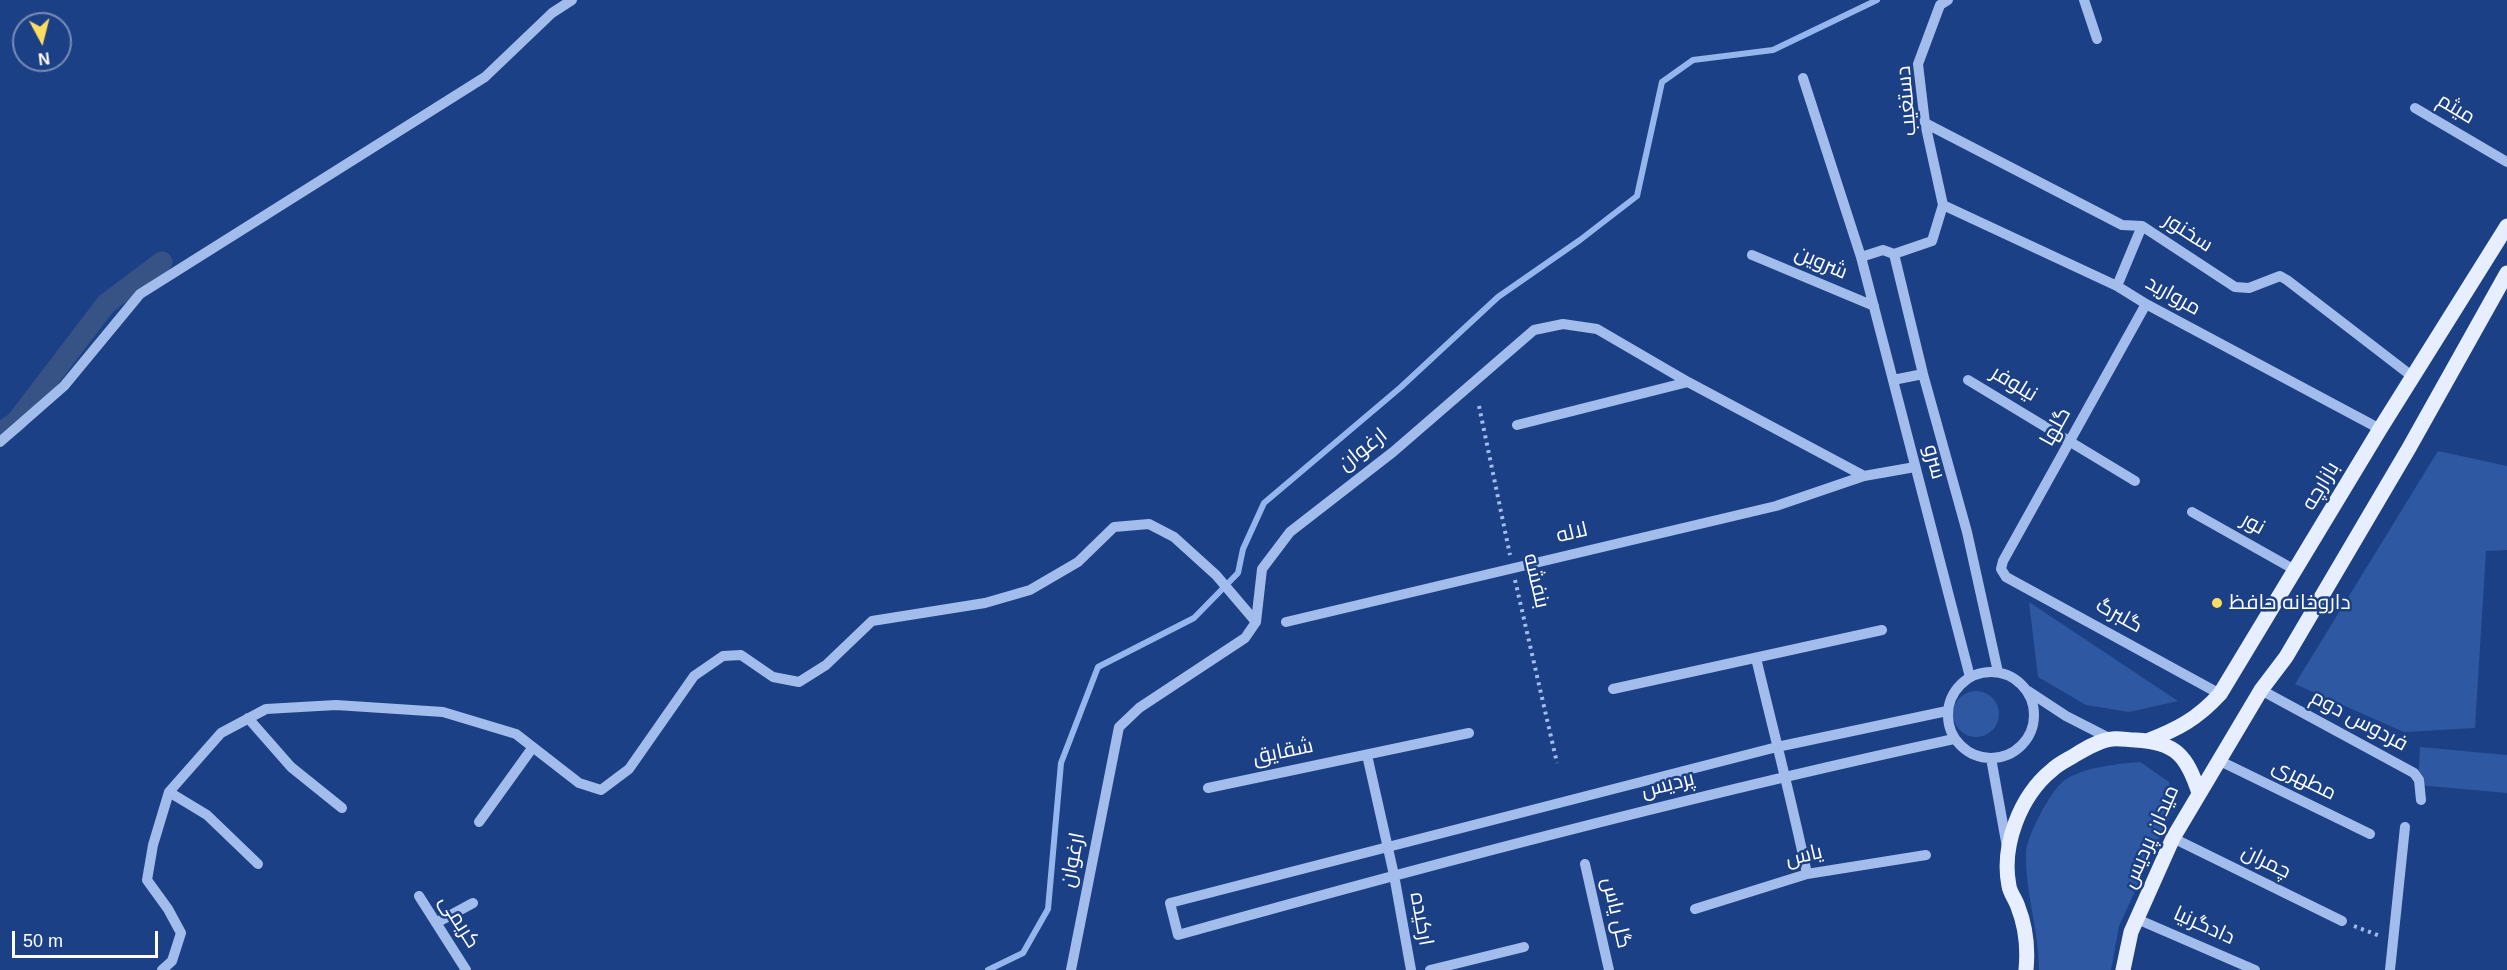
<!DOCTYPE html>
<meta charset="utf-8">
<style>
body{margin:0}
#map{position:relative;width:2507px;height:970px;overflow:hidden;background:#1c4085;font-family:Helvetica,sans-serif}
canvas{display:block}
.north{position:absolute;left:12px;top:12px;width:60px;height:60px;box-sizing:border-box;background:#1c4085;border:2px solid #778cb6;border-radius:50%;rotate:173deg;font-size:16px;font-weight:700;line-height:24px;text-align:center;color:#fff}
.north::after{content:'';display:block;margin:auto;width:21px;height:27px;background:#fcdd60;clip-path:polygon(50% 0,100% 100%,50% 72%,0 100%)}
.scale{position:absolute;left:12px;top:931px;width:146px;height:27px;box-sizing:border-box;border:3px solid #fff;border-top:0;padding-left:8px;font-size:18px;line-height:21px;white-space:nowrap;color:#fff;-webkit-text-stroke:4px #1c4085;paint-order:stroke}
</style>
<div id="map">
<canvas width="2507" height="970"></canvas>
<div class="north">N</div>
<div class="scale">50 m</div>
</div>
<script>
const ctx = document.querySelector('canvas').getContext('2d');
ctx.lineJoin = 'round';
function fillPath(path, color) { ctx.fillStyle = color; ctx.fill(path, 'evenodd'); }
function strokePath(path, color, width, dash) { ctx.strokeStyle = color; ctx.lineWidth = width; ctx.lineCap = dash ? 'butt' : 'round'; ctx.setLineDash(dash || []); ctx.stroke(path); }
function write(font, color, halo, rows, align = 'center') {
  ctx.font = font + ' Helvetica,Cairo,sans-serif'; ctx.lineWidth = 5; ctx.setLineDash([]); ctx.textBaseline = 'middle'; ctx.strokeStyle = halo; ctx.fillStyle = color; for (const [text, x, y, turn = 0] of rows) {
    ctx.save(); ctx.translate(x, y); ctx.rotate((+turn || 0) * Math.PI / 180); ctx.textAlign = isNaN(turn) ? turn : align; if (halo) ctx.strokeText(text, 0, 0); ctx.fillText(text, 0, 0); ctx.restore();
  }
}
fillPath(new Path2D(`
 M 2438,451 L 2507,466 L 2507,550 L 2486,551 L 2475,728 L 2404,732 L 2295,684 Z
 M 2029,602 L 2178,701 L 2129,712 L 2086,705 L 2038,677 Z
 M1953 714a23 23 0 1 1 46 0a23 23 0 1 1-46 0Z
 M 2420,747 L 2507,755 L 2507,793 L 2418,785 Z
 M 2140,762 L 2169,782 L 2173,809 L 2119,926 L 2111,970 L 2039,970 C 2039,930 2025,892 2026,852 C 2027,836 2051,789 2065,780 C 2084,767 2117,764 2140,762 Z`), '#2f58a3');
strokePath(new Path2D(`
 M 988,970 L 1023,953 L 1048,909 L 1061,763 L 1098,667 L 1194,618 L 1238,573 L 1243,549 L 1264,503 L 1401,387 L 1498,297 L 1580,240 L 1637,196 L 1662,82 L 1693,60 L 1773,50 L 1877,0`), '#95b6ed', 6);
strokePath(new Path2D(`
 M 0,433 L 16,422 L 106,304 L 162,262`), '#375285', 21);
strokePath(new Path2D(`
 M 1479,406 L 1510,555
 M 1515,580 L 1557,763
 M 2354,926 L 2380,936`), '#a2bceb', 4, [3, 4.5]);
strokePath(new Path2D(`
 M 2084,0 L 2097,39
 M 1803,78 L 1861,257 L 1970,677
 M 2415,108 L 2507,162
 M 1925,123 L 2122,225 L 2142,226 L 2235,287 L 2249,288 L 2280,276 L 2287,280 L 2413,377
 M 1943,205 L 2117,286 L 2146,304 L 2380,429
 M 1894,254 L 1923,374 L 1967,532 L 1998,672
 M 1752,255 L 1874,306
 M 1861,257 L 1883,250 L 1894,254 L 1932,241 L 1943,205 L 1925,123 L 1918,64 L 1940,5 L 1948,0
 M 2117,286 L 2142,226
 M 2146,304 L 2003,561 L 2001,569 L 2006,577 L 2220,694
 M 1893,380 L 1923,374
 M 1968,380 L 2135,481
 M 1517,425 L 1688,382
 M 0,442 L 64,386 L 140,294 L 485,77 L 552,13 L 572,0
 M 2192,512 L 2295,570
 M 1286,622 L 1776,506 L 1864,476
 M 1756,658 C 1773,730 1792,801 1807,874
 M1948 715a43 43 0 1 1 86 0a43 43 0 1 1-86 0Z
 M 1613,689 L 1882,630
 M 2261,690 L 2414,773 L 2419,780 L 2421,800
 M 2028,691 L 2066,716 L 2111,739
 M 1947,711 L 1777,747 L 1170,903 L 1178,935 C 1435,863 1693,795 1954,739
 M 248,718 L 291,767 L 342,808
 M 1367,755 L 1394,875 L 1411,970
 M 1991,758 L 2007,847
 M 2220,761 L 2370,834
 M 1208,788 L 1469,733
 M 169,792 L 207,815 L 258,864
 M 479,822 L 533,747
 M 2173,838 L 2342,921
 M 1585,864 L 1609,970
 M 419,896 L 466,970
 M 1695,909 L 1807,874 L 1926,855
 M 2137,919 L 2255,970
 M 436,923 L 473,903
 M 162,970 L 172,961 L 181,933 L 168,909 L 147,880 L 153,845 L 169,792 L 221,733 L 266,709 L 336,705 L 443,712 L 516,734 L 579,783 L 601,790 L 629,769 L 694,676 L 723,656 L 741,655 L 773,677 L 799,682 L 826,665 L 872,621 L 985,603 L 1030,590 L 1078,562 L 1114,527 L 1149,524 L 1174,537 L 1216,575 L 1256,622
 M 1071,970 L 1119,727 L 1139,708 L 1245,638 L 1256,622 L 1262,569 L 1290,532 L 1393,452 L 1534,330 L 1563,324 L 1597,329 L 1688,382 L 1864,476 L 1915,467
 M 1430,970 L 1524,947
 M 2390,970 L 2405,827`), '#a2bceb', 10);
strokePath(new Path2D(`
 M 2147,741 C 2178,729 2197,719 2220,694 L 2380,429 L 2507,226
 M 2026,970 C 2028,949 2026,927 2018,907 C 2016,900 2010,893 2009,886 C 2001,846 2020,796 2052,770 C 2058,764 2067,760 2075,755 C 2085,749 2100,740 2112,739 C 2120,738 2128,740 2135,740 C 2176,742 2187,756 2199,793
 M 2123,970 L 2131,932 L 2173,838 L 2261,690 L 2286,657 L 2409,448 L 2507,273`), '#e7eeff', 15);
for (const [x, y, r, color] of [
 [2217,603,6,"#fcdd60"]
]) { const dot = new Path2D(); dot.arc(x, y, r, 0, 2 * Math.PI); ctx.fillStyle = color; ctx.fill(dot); strokePath(dot, '#1c4085', 2); }
write('21px', '#fff', '#1c4085', [
 ["دستغیب",1907,101,-95],
 ["میثم",2456,109,31],
 ["سخنور",2188,233,33],
 ["شروین",1821,263,23],
 ["مروارید",2173,296,29],
 ["نیلوفر",2014,384,31],
 ["گلها",2056,427,-61],
 ["ارغوان",1363,450,-38],
 ["سرو",1934,462,75],
 ["بازارچه",2321,486,-59],
 ["نور",2253,524,29],
 ["لاله",1572,533,-13],
 ["بنفشه",1536,581,77],
 ["گلبرگ",2119,616,29],
 ["فردوس دوم",2359,721,28],
 ["شقایق",1283,752,-12],
 ["مطهری",2304,780,26],
 ["پردیس",1668,785,-14],
 ["میدان پردیس",2151,837,-66],
 ["یاس",1804,856,-13],
 ["ارغوان",1073,860,-79],
 ["چمران",2266,862,26],
 ["گل یاس",1616,913,77],
 ["ارکیده",1421,919,80],
 ["کریمی",459,922,58],
 ["دادگرنیا",2204,926,24]
]);
write('21px', '#fff', '#1c4085', [
 ["داروخانه حافظ",2229,603]
], 'left');
</script>
